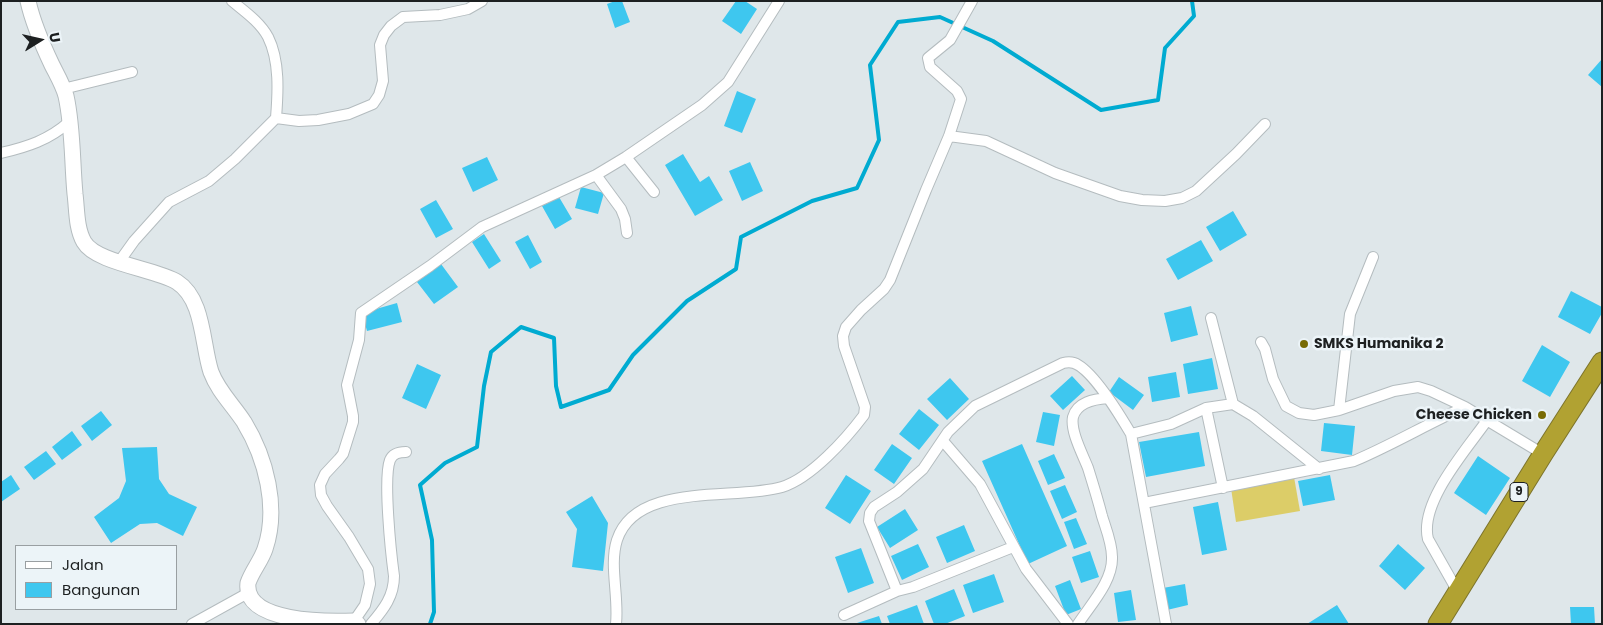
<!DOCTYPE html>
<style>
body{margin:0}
#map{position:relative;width:1603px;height:625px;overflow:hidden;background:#dfe7ea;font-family:Poppins,sans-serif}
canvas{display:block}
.frame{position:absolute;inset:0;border:2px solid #1d2021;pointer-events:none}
.legend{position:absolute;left:15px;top:545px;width:162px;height:65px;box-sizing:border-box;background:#ecf4f8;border:1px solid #999fa2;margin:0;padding:6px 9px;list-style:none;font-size:15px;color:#1d2021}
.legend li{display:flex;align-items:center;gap:10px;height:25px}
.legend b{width:25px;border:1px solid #999fa2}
.north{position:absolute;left:15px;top:15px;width:50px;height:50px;-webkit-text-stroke:4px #ecf4f8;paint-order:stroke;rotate:80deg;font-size:14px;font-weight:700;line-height:20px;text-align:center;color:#1d2021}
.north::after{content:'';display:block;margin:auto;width:18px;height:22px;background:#1d2021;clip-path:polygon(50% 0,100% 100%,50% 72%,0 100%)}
</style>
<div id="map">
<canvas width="1603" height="625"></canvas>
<div class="frame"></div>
<ul class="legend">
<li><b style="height:6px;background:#fff"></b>Jalan</li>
<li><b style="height:14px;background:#3ec7ef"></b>Bangunan</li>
</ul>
<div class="north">U</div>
</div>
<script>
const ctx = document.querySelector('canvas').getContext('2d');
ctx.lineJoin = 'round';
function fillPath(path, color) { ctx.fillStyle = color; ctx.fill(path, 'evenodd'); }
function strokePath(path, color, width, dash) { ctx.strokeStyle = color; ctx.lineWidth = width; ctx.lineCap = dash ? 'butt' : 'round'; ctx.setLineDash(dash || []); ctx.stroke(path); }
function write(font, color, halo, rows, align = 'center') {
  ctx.font = font + ' Poppins,sans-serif'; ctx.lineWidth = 5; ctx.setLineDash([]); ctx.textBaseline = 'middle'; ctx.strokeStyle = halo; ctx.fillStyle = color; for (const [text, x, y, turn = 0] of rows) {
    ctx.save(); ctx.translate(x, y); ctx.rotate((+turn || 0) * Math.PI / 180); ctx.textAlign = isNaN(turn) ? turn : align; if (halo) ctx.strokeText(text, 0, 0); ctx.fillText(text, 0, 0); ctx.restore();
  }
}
fillPath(new Path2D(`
 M 1294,477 L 1300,511 L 1236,522 L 1231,488 Z`), '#dccd68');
strokePath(new Path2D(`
 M 430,624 L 434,612 L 432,540 L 420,485 L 445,463 L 477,447 L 484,386 L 491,352 L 521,327 L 554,338 L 556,386 L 561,407 L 609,390 L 633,355 L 687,301 L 736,269 L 741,237 L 812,201 L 857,188 L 879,140 L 870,65 L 898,22 L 940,17 L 993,41 L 1101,110 L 1158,100 L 1165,48 L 1194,16 L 1192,1`), '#00abd1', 4);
fillPath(new Path2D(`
 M 615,1 L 622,1 L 630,22 L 615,28 L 607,4 Z
 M 736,1 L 745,1 L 757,9 L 741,34 L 722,21 Z
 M 1602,59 L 1602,87 L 1588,75 Z
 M 737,91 L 756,99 L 742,133 L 724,126 Z
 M 683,154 L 700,182 L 709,176 L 723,200 L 695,216 L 665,165 Z
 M 487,157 L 498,180 L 473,192 L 462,168 Z
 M 750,162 L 763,191 L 742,201 L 729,171 Z
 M 581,187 L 604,193 L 598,214 L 575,208 Z
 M 559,197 L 572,219 L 555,229 L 542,206 Z
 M 436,200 L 453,229 L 436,238 L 420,209 Z
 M 1233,211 L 1247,235 L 1220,251 L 1206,227 Z
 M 484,234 L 501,261 L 489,269 L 472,242 Z
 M 528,235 L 542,262 L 530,269 L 515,242 Z
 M 1201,240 L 1213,261 L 1178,280 L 1166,259 Z
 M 441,264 L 458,287 L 434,304 L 417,282 Z
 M 1571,291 L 1602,307 L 1602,313 L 1590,334 L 1558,317 Z
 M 397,303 L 402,322 L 367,331 L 362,313 Z
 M 1191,306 L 1198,335 L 1171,342 L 1164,313 Z
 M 1542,345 L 1570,362 L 1550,397 L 1522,381 Z
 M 1212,358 L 1218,389 L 1188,394 L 1183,364 Z
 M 417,364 L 441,375 L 426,409 L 402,398 Z
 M 1176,372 L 1180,397 L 1152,402 L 1148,377 Z
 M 1072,376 L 1085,390 L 1063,410 L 1050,396 Z
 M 1119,377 L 1144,395 L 1133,410 L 1109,392 Z
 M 950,378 L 969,399 L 947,420 L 927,399 Z
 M 919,409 L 939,425 L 919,450 L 899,434 Z
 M 101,411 L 112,425 L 92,441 L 81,426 Z
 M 1043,412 L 1060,415 L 1054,446 L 1036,442 Z
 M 1324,423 L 1355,426 L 1352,455 L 1321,451 Z
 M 72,431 L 82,445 L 62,460 L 52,447 Z
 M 1199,432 L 1205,466 L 1146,477 L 1139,442 Z
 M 892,444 L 912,458 L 894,484 L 874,470 Z
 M 1022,444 L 1067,546 L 1028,564 L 982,461 Z
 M 157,447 L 159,479 L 169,494 L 197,507 L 183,536 L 157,523 L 140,524 L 111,543 L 94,517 L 119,498 L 126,481 L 122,448 Z
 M 46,451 L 56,464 L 34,480 L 24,467 Z
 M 1054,454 L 1065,478 L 1048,485 L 1038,461 Z
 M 1478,456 L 1510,478 L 1486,515 L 1454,493 Z
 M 11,475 L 20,489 L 1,502 L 1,482 Z
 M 846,475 L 871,491 L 850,524 L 825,508 Z
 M 1330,475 L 1335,500 L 1303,506 L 1298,481 Z
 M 1065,485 L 1077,512 L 1062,519 L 1050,491 Z
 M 592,496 L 608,523 L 603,571 L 572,567 L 577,529 L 566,512 Z
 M 1218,502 L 1227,550 L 1202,555 L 1193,507 Z
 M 905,509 L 918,530 L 890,548 L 877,527 Z
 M 1076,518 L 1087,544 L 1074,549 L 1064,522 Z
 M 964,525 L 975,551 L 947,563 L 936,537 Z
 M 918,544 L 929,567 L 902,580 L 891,556 Z
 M 1398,544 L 1425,568 L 1405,590 L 1379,566 Z
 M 861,548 L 874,583 L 848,593 L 835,557 Z
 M 1090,551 L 1099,577 L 1081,583 L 1072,557 Z
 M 994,574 L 1004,602 L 973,613 L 963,585 Z
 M 1070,580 L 1081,609 L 1066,615 L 1055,586 Z
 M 1185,584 L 1188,605 L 1167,610 L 1163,588 Z
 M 954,589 L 965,616 L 945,624 L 934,624 L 925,601 Z
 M 1131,590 L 1136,620 L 1118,622 L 1114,593 Z
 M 917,605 L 924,624 L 890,624 L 887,616 Z
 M 1337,605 L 1349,624 L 1307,624 Z
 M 1570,607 L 1594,607 L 1595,624 L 1571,624 Z
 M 879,616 L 882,624 L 857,624 L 857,623 Z`), '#3ec7ef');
const street = new Path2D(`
 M 63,89 L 132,72
 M 276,118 L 299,121 L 318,120 L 349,114 L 373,104 L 379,95 L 383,81 L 380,45 L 384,35 L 391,26 L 403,17 L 440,15 L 468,9 L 482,1
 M 949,136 L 986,141 L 1055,173 L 1120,196 L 1142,200 L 1165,201 L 1182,198 L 1196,191 L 1236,154 L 1265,124
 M 1,153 C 27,147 49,140 69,122
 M 626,157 L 654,192
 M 596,175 L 621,209 L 625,219 L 627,233
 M 119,262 L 134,241 L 169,202 L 209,181 L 235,159 L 276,118 C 278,93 280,61 268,37 C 260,22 244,11 232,1
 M 1211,318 L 1233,404
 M 1261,342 L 1265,349 L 1273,379 L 1286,406 L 1299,413 L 1314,415 L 1339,410 L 1394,391 L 1418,387 L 1431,391 L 1465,407
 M 1206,408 L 1223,488
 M 1339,410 L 1350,314 L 1373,257
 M 1131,434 L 1171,424 L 1206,408 L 1233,404 L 1253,416 L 1319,469
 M 943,441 L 980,484 L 1026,569 L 1068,624
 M 1144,503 L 1354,461 C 1392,445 1427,424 1465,407 L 1543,454
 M 1013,547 L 913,587 L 897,591 L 869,521 L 870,513 L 874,507 L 897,492 L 923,469 L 948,432 L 975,406 L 1063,363 C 1067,362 1071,362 1074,363 C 1092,369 1121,417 1131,434 L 1166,624
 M 1458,592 L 1428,539 C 1419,502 1467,449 1488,419
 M 844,615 L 897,591
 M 354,621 L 365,605 L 370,584 L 368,569 L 349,537 L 327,506 L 321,495 L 320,485 L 325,474 L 339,459 L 343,454 L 353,422 L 353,416 L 347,385 L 359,340 L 361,313 L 430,266 L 482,227 L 596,175 L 626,157 L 702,105 L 728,82 L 779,1
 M 192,624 L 248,593
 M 371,624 C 384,609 394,596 394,576 C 391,554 383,478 390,460 C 393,453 399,452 406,452
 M 616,624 C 619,596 609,565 617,540 C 636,481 735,501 782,487 C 811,478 846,439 864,415 L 865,407 L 844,346 L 843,336 L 846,327 L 861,310 L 884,289 L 890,280 L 926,190 L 949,136 L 961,99 L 957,91 L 930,67 L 928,58 L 950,40 L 972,1
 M 1078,624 C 1091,604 1113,581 1112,557 C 1112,543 1106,529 1102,516 C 1098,500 1093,484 1088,468 C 1083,455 1070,431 1073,417 C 1077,402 1094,399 1108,398`);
const secondary = new Path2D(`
 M 28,1 C 33,24 42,44 52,65 C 57,75 63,85 66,96 C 73,127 72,162 75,194 C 77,209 76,228 84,242 C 96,263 156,269 177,282 C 204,299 202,345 211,372 C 218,391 233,405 244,422 C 266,458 279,508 265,549 C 261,561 252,571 248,583 C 243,623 328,622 354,621 L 358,624`);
const highway = new Path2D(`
 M 1438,624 L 1543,454 L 1602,362`);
strokePath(street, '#b4bcbf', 12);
strokePath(secondary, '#b4bcbf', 17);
strokePath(highway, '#7d742c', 21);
strokePath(street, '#fff', 10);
strokePath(secondary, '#fff', 15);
strokePath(highway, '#b1a232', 19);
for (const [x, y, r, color] of [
 [1304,344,5,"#786b04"],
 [1542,415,5,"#786b04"]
]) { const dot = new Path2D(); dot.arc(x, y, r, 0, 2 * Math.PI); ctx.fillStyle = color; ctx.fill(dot); strokePath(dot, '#ecf4f8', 2); }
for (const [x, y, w] of [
 [1519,492,18]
]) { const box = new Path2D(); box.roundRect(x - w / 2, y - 9.5, w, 19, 4); ctx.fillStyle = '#ecf4f8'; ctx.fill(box); strokePath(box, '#1d2021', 1); }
write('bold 12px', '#1d2021', null, [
 ["9",1519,492]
]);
write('bold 14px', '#1d2021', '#ecf4f8', [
 ["SMKS Humanika 2",1314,344],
 ["Cheese Chicken",1532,415,"right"]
], 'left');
</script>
